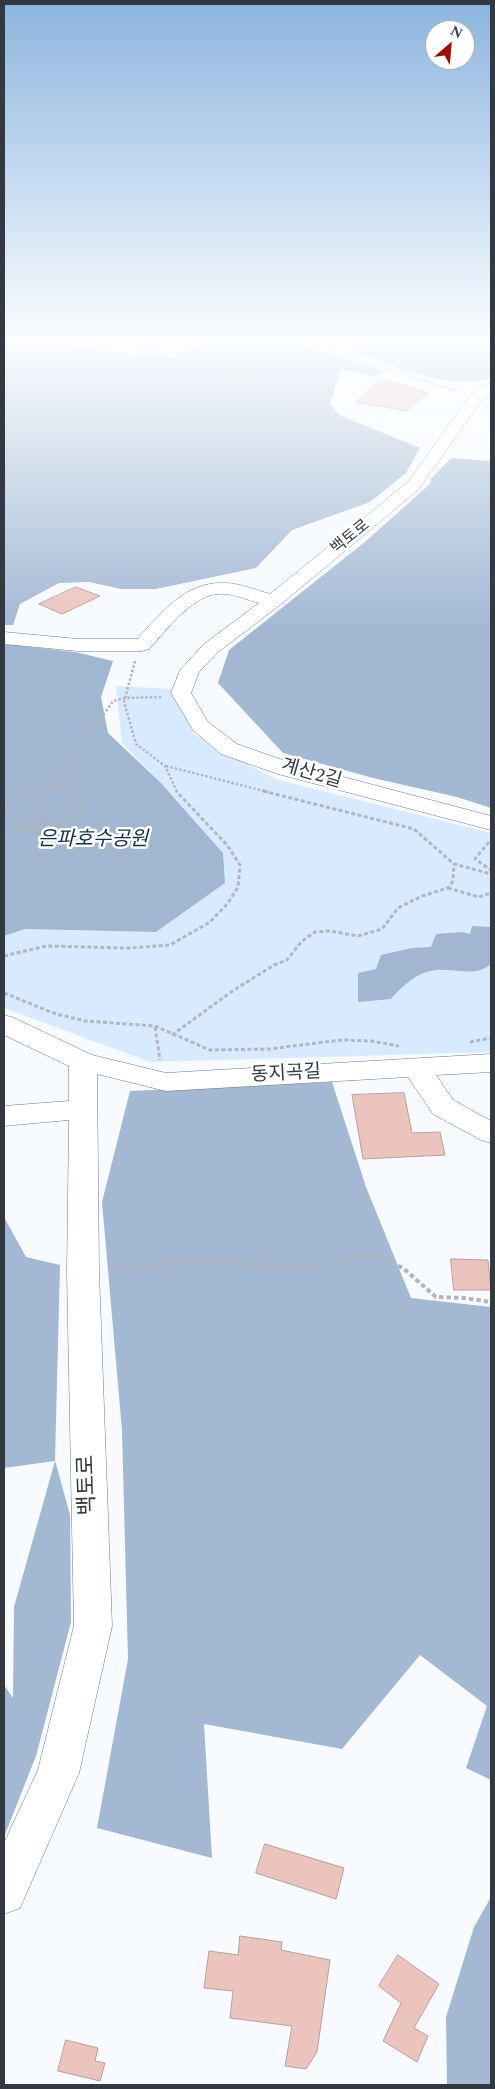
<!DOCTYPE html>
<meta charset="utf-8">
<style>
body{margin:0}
#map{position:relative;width:495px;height:2089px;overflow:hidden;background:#f7fafe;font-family:Spectral,serif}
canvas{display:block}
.frame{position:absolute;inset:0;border:5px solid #333941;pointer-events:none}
.north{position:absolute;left:425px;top:20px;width:50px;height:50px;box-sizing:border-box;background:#fff;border:1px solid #adb0b3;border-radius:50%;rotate:27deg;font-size:14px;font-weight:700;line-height:20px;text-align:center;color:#333941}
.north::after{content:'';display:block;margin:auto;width:18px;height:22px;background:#a20c00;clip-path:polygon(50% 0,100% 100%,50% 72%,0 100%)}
</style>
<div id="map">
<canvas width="495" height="2089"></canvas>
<div class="frame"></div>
<div class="north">N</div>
</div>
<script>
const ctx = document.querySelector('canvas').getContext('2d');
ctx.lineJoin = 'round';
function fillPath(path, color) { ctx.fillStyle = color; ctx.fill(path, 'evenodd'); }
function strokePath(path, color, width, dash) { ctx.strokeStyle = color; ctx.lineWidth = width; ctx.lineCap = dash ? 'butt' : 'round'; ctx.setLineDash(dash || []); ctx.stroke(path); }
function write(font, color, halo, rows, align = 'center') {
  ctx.font = font + ' Spectral,"Noto Sans KR",serif'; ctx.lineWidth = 5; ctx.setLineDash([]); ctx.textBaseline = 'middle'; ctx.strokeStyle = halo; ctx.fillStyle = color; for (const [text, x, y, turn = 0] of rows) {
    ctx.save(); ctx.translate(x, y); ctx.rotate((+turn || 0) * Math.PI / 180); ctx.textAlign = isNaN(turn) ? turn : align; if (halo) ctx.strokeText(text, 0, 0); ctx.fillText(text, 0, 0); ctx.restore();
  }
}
fillPath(new Path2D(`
 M 116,686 L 173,689 L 195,735 L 275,779 L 491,833 L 491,1052 L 150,1062 L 4,1008 L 4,936 L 25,929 L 155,932 L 225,883 L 223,853 L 157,779 L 122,743 Z`), '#d8eaff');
fillPath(new Path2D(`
 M 4,338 L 26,338 L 42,342 L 173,358 L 207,339 L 248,343 L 265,338 L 279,338 L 385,371 L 374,377 L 341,369 L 330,404 L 339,415 L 420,448 L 406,473 L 370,502 L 292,530 L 256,568 L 156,589 L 121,589 L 89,582 L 59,583 L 20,604 L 13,625 L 4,625 Z
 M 330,338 L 491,338 L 491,378 C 453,391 397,369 361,353 C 350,349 342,342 330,338 Z
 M 451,458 L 491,461 L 491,808 L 457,797 L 373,778 L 283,753 L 218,683 L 229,650 L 366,541 L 430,484 L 431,479 Z
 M 332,1082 L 366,1187 L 411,1298 L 491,1307 L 491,1780 L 466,1768 L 487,1706 L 420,1655 L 342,1749 L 204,1724 L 212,1858 L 97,1828 L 128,1659 L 122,1430 L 102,1202 L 130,1091 Z
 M 4,1217 L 26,1257 L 60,1265 L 55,1460 L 70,1515 L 71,1622 L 36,1756 L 4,1837 L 4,1685 L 13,1698 L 14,1607 L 55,1461 L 4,1468 Z
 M 491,1897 L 491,2085 L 447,2085 L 446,2017 L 474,1927 Z`), '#a2b8d3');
fillPath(new Path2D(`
 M 26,338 L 178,338 L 174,343 L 156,350 L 42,342 Z
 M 4,644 L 75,652 L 113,661 L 101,697 L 108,733 L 160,782 L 223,853 L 225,883 L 156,932 L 25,929 L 4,936 Z
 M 472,926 L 491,927 L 491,964 C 474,979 450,966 430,971 C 416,974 400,988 391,999 L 358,1002 L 358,973 L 376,969 L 381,955 L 412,948 L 431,947 L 436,934 L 462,932 L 470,934 Z`), '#a0b6d1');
const building = new Path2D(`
 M 382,379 L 409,387 L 428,393 L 406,411 L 356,402 Z
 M 76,587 L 100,596 L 62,614 L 39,604 Z
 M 404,1093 L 412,1133 L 440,1132 L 445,1155 L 363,1159 L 352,1095 Z
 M 451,1259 L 488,1260 L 491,1290 L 454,1290 Z
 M 265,1844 L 344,1868 L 336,1899 L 256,1873 Z
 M 240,1936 L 282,1942 L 281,1950 L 330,1960 L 317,2052 L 306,2069 L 285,2066 L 292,2026 L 230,2018 L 233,1991 L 204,1988 L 209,1951 L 238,1955 Z
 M 398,1955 L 439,1984 L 414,2028 L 428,2036 L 417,2062 L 383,2041 L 401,2003 L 379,1986 Z
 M 66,2040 L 98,2048 L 95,2061 L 105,2063 L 100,2081 L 58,2071 Z`);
fillPath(building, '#ebc5bd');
strokePath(building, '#b99e99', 1);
const minor = new Path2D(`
 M 491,383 L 491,394 L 481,401 L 419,489 L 280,605 L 218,652 L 199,672 L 191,693 L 208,722 L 237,744 L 294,764 L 491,816 L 491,830 L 278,774 L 221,754 L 193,730 L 171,693 L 180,670 L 204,644 L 259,603 C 248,600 236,595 225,594 C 194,591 168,629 149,649 L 142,651 L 78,651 L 4,644 L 4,632 L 78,639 L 137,639 C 162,613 185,581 225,583 C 239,583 256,590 270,594 L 407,483 L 471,395 L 486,384 Z
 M 4,1015 L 14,1018 L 92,1055 L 166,1073 L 491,1054 L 491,1072 L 436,1075 L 453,1100 L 491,1121 L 491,1143 L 481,1140 L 433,1114 L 408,1077 L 166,1091 L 97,1074 L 99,1272 L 112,1626 L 79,1773 L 20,1908 L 4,1914 L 4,1843 L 38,1770 L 74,1626 L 67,1272 L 69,1120 L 4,1126 L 4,1106 L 69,1101 L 69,1066 L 4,1035 Z`);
strokePath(minor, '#6a798b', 1);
strokePath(new Path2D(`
 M 5,338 L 21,343 L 88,352
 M 291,338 L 460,392
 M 4,354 L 40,355 L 73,353 L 154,359 L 184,348 L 198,338
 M 154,359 L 213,367 L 277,395 L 320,410 L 341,427 L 401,444 L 417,452`), '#b3b7bc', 2, [2, 1]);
strokePath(new Path2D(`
 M 135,661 L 124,702 L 136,744 L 165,766 L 177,792
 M 166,766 L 268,792
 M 15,792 C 34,780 57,781 76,792
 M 45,792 L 76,766 L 86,748 L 89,736 L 113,701 L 125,698 L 162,697`), '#b3b7bc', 2.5, [2.5, 2]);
strokePath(new Path2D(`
 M 263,791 L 414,829 L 454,864 L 491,874
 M 4,803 L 17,791
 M 4,806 C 5,809 7,814 9,817 C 21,833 65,825 78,812 C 81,810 81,806 83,802 L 74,791
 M 4,838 L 29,829 L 40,820 L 43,806 L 40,796 L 46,791
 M 489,842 L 475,859 L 491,870
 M 448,888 L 479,897 L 491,893
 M 4,956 L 46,946 L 128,948 L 170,945 L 210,922 L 228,903 L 238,887 L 240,865 L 227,845 L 176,791
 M 4,993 L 56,1014 L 85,1021 L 155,1026 L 210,1050 L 269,1049 L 341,1040 L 371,1041 L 399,1046
 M 155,1027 L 160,1060
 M 172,1035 L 231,992 L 274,965 L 287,960 L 301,942 L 315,932 L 330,931 L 358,936 L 382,929 L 398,908 L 422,896 L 448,888 L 453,881 L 454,864
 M 470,1042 L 491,1038`), '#b3b7bc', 3, [4, 2.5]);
strokePath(new Path2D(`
 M 110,1268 L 134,1270 L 179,1261 L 313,1267 L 374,1255 L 403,1268 L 436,1297 L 464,1298 L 491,1302`), '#b3b7bc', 4, [4.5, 3]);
fillPath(minor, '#fff');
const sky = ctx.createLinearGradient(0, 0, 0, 631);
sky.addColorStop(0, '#8bb5df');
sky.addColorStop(0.54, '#fbfdff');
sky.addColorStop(1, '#fbfdff00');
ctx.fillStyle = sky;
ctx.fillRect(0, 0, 495, 631);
write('16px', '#333941', '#fff', [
 ["백토로",351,538,-39]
]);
write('19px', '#333941', '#fff', [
 ["계산2길",311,775,16],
 ["동지곡길",286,1075,-3]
]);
write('italic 20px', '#0c2f52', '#fff', [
 ["은파호수공원",93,841]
]);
write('22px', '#333941', '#fff', [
 ["백토로",89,1485,-92]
]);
</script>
